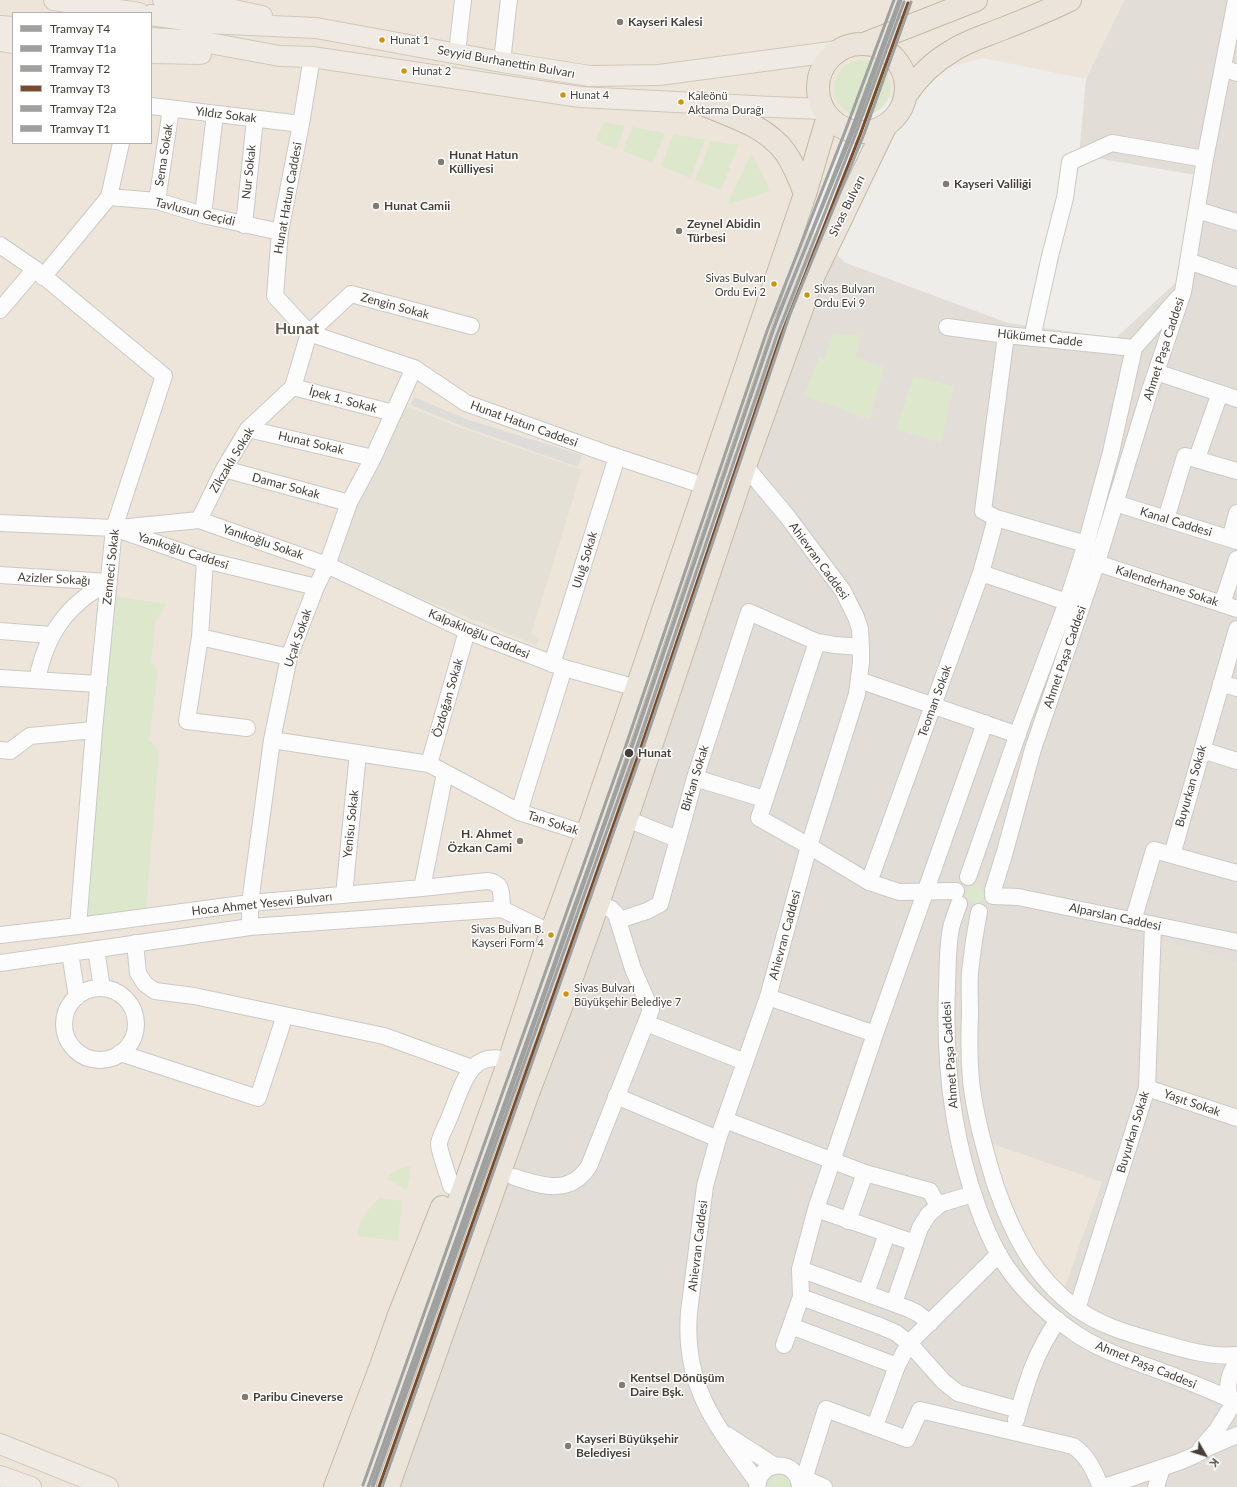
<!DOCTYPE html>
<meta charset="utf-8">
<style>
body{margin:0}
#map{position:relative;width:1237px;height:1487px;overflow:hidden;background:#eeede9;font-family:Lato,sans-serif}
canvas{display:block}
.legend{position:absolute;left:12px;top:12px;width:140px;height:132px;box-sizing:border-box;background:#fff;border:1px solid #b4b2af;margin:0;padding:5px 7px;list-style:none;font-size:12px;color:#443e36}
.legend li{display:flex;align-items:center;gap:8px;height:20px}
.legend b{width:20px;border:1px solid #b4b2af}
.north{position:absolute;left:1185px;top:1435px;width:40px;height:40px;-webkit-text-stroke:3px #fff;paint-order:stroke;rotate:129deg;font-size:11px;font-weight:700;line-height:16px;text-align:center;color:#443e36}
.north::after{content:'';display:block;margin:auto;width:14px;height:18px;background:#443e36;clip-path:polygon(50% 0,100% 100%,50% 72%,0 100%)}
</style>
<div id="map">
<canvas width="1237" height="1487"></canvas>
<ul class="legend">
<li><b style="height:5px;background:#9fa1a1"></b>Tramvay T4</li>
<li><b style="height:5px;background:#9fa1a1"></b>Tramvay T1a</li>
<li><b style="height:5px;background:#9fa1a1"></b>Tramvay T2</li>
<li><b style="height:5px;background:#7a4b2a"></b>Tramvay T3</li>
<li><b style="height:5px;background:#9fa1a1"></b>Tramvay T2a</li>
<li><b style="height:5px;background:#9fa1a1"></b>Tramvay T1</li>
</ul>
<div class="north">K</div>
</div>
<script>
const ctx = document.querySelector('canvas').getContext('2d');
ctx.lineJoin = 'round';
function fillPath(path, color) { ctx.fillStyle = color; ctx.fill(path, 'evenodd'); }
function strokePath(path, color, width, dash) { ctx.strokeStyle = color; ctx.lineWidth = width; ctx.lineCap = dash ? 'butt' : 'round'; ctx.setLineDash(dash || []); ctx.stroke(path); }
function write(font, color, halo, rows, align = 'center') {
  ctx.font = font + ' Lato,sans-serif'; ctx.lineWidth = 3; ctx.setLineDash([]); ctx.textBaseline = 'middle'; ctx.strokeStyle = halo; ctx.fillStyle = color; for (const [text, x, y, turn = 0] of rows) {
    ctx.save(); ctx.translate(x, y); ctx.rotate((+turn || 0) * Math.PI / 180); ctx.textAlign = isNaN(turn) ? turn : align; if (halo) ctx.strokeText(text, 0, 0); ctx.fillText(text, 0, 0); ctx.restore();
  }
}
fillPath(new Path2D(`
 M 1124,0 L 1237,0 L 1237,1487 L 370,1487 L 806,229 L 836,244 L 836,250 L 838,256 L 846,263 L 1008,323 L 1116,338 L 1176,282 L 1195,175 L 1079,155 L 1086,79 Z`), '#e2ded7');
fillPath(new Path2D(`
 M 0,0 L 1124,0 L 1086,79 L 983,58 L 954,66 L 941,73 L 931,79 L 911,105 L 860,88 L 806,229 L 370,1487 L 0,1487 ZM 13,13 L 151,13 L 151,143 L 13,143 Z
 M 993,1144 L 1102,1182 L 1064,1290 L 1022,1233 L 1005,1193 Z`), '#ede5da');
fillPath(new Path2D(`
 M 392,401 L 461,428 L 582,470 L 531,634 L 540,638 L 536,645 L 406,592 L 327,554 Z
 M 1161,940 L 1237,962 L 1237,1117 L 1150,1087 Z`), '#e4e0d5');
fillPath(new Path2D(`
 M834 88a28 28 0 1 1 56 0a28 28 0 1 1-56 0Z
 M 604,122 L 625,126 L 616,149 L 596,141 Z
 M 632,127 L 665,133 L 653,163 L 623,151 Z
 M 674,134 L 705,140 L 690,178 L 661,166 Z
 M 711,141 L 738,145 L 721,190 L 695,180 Z
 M 751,154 L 771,191 L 728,204 Z
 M 834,334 L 861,335 L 856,358 L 884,367 L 870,420 L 804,395 L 819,357 L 824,359 Z
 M 914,376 L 954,387 L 941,443 L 896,429 Z
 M 108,595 L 166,604 L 155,622 L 151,662 L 158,670 L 149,740 L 159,751 L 146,909 L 79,917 Z
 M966 894a9 9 0 1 1 18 0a9 9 0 1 1-18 0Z
 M 411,1166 L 407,1190 L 387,1179 C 393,1170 401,1168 411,1166 Z
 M 379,1198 L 402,1201 L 398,1241 L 359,1236 L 357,1233 C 360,1219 369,1208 379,1198 Z
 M 777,1475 C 785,1474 791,1479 791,1487 L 767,1487 L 770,1478 Z`), '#dce7cb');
fillPath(new Path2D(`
 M 414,397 L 466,419 L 582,455 L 578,467 L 462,426 L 411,405 Z`), '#dedcd9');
const minor = new Path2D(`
 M 457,53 L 463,0
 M 312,57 L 301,124 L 280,232 L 275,296 L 309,333 L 414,368 L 466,403 L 608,454 L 705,486
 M 502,62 L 508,7 L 509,0
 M 1223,68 L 1237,73
 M 151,106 L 301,124
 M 109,197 L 157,201 L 203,215 L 280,232
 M 157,201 L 171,109
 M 1197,210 L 1237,222
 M 203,215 L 215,114
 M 244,225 L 255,119
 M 0,245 L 35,269 L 164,376 L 114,528 L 94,730 L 78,926
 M 1188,261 L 1237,278
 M 43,277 L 109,197 L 121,143
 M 0,310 L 35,269
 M 947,327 L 1006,335 L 1134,348
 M 309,333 L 351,294 L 471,326
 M 1006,335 L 983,511 L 996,518 L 1086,544
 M 1032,338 L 1050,256 L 1065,198 L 1070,162 L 1112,143 L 1205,159
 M 1156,372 L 1237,399
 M 293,387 L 393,413
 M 248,429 L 373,458
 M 1197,458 L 1220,393
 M 745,466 L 787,516 L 843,591 L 856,617 L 860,629 L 861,647 L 861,662 L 857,694 L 809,846 L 768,997 L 718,1139 L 705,1186 L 689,1312 C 683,1387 716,1425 758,1483
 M 224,469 L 349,503
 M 1115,503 L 1237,541
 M 1166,519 L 1185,456 L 1237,471
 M 199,520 L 327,565 L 467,631 L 564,668 L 637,688
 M 0,523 L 114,528 L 205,560 L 316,587
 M 119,528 L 199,520 L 224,469 L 248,429 L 293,387 L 309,333
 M 1230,539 L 1237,513
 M 205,560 L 200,637 L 187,721 L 247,728
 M 1097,563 L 1237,609
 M 981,573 L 1067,602
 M 0,575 L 109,582
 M 1222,604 L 1237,559
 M 0,631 L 51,635
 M 200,637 L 289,657
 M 817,642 L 759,818 L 809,846 L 869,882 L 899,892 L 956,891
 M 552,664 L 617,457
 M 0,678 L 99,684
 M 37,680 C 46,634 67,604 109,582
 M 859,680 L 1018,735
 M 1221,683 L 1237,688
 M 272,740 L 429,764 L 519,812 L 587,834
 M 0,750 L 10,751 L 30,736 L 94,730
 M 1202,750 L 1237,761
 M 429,764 L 467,631
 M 695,778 L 764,799
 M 519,812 L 564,668
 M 627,819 L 677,839
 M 1172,855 L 1237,873
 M 968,877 L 1022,722 L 1067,602 L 1086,544 L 1111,452 L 1134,348 L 1178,298
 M 869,882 L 981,573 L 996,518
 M 422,888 L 445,773
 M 993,890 L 1004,855 L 1033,749 L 1098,559 L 1148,396 L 1183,292 L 1205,159 L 1236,0
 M 344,895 L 358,753
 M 993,896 L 1018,897 L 1237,942
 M 959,904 C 956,912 953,920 951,928 C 947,947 948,967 947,986 C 944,1060 952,1135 977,1205 C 983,1222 990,1239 999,1255 C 1017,1285 1043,1311 1072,1331 C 1091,1345 1113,1354 1136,1362 C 1168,1374 1201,1385 1231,1400
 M 979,912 C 975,932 972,952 970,972 C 969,986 970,1000 970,1014 C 969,1036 969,1059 971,1081 C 975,1117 985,1152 996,1187 C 1013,1235 1034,1277 1076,1308 C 1098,1324 1123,1332 1148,1339 C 1176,1347 1208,1358 1237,1355
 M 619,920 L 647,911 L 660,904 L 695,778 L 749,612 L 817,642 L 835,645 L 861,647
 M 1133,921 L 1154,850 L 1172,855 L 1237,629
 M 250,927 L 250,903 L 272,740 L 289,657 L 316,587 L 327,565 L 349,503 L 373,458 L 414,368
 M 0,935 L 78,926 L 250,903 L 422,888 L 487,881 C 504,882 501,895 502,909
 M 135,943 L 138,973 L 145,984 L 155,991 L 194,996 L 384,1036 L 472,1068
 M 96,949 L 102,988
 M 70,953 L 77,997
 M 0,963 L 250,927 L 502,909 L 551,933
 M64 1024a36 36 0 1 1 72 0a36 36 0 1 1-72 0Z
 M 768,997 L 875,1034
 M 646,1023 L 745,1062
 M 120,1053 L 258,1098 L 285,1015
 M 1147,1088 L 1237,1118
 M 616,1096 L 718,1139
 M 725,1120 L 865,1173 L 930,1191 L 938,1206
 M 514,1177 C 542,1186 570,1196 589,1166 L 651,1010 L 633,969 L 616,914 L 611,909 L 598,904
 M 451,1186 C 449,1177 439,1152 439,1144 C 439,1138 448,1122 450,1116 C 462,1088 469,1047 509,1061
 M 816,1209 L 915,1243
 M 848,1221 L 865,1173
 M 800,1269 L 909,1309 L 917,1313 L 930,1323
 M 866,1293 L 887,1234
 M 801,1297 L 880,1326 L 896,1333 L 909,1343 L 944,1382 L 958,1393 L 1019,1410
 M 894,1303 L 920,1228 L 928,1215 L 938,1206 L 943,1203 L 973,1194
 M 1077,1309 L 1147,1088 L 1153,925
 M 791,1326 L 897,1366
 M 784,1345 L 801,1297 L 800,1269 L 816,1209 L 875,1034 L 985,723
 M 1234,1406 C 1225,1392 1227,1376 1237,1363
 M 1016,1420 C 1027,1381 1035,1353 1058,1320
 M 875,1426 L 897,1366 L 909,1343 L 999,1254
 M 727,1435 L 775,1466
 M 1201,1448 L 1217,1430 L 1233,1404
 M 797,1475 L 824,1487
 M 804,1479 L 826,1409 L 907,1439 L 920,1410 L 1073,1446 C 1088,1456 1094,1471 1101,1487
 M 757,1487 C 759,1459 798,1458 800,1487
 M 1104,1487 L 1179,1462 L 1195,1455 L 1207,1448 L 1237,1435
 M 1156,1487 L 1162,1468`);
const major = new Path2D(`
 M 54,0 L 139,13
 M 163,0 L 205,4 L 262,16
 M 151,15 L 206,23 L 316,28 L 502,62 L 590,76 L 659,75 L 838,51
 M 0,26 L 13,27
 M 151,38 L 198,41 L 280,56 L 312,57 L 580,97 L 772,107 L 823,109
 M 0,41 L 13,43
 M 151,53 L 201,54
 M 0,1444 L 108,1487
 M 0,1476 L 31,1487`);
const highway = new Path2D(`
 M 864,44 L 976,0
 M818 88a44 44 0 1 1 88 0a44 44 0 1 1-88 0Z
 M 906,95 C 918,77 933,62 952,51 C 967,41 985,36 1002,29 C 1025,20 1048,11 1070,0
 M 700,103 C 730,116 765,125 785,152 C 794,165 800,180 805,194
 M 335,1487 L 381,1366 L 399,1315 L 442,1207
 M 357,1487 L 509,1061 L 551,933 L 587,834 L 805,194 L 828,116
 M 388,1487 L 528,1093 L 566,994 L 598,904 L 745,466 L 814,275 L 886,125`);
strokePath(minor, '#cbc9c5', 18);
strokePath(major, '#cfc8b8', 22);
strokePath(highway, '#c4b9a6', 24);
strokePath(minor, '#fcfcfc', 16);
strokePath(major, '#efebe4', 20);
strokePath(highway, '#eae4da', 22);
strokePath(new Path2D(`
 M 368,1487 L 629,753 L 772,333 L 851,131 L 899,0`), '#9fa1a1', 3);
strokePath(new Path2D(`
 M 373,1487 L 634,755 L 777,335 L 856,133 L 904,2`), '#9fa1a1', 3);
strokePath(new Path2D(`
 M 363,1485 L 624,751 L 767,331 L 846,129 L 894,0`), '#9fa1a1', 3);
strokePath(new Path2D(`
 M 379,1487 L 638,756 L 781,336 L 860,135 L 908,3`), '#7a4b2a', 3);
strokePath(new Path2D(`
 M 382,1487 L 640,757 L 790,314 L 864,134 L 911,2`), '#9fa1a1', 3);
strokePath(new Path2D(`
 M 372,1485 L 630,753 L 780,310 L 854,130 L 901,0`), '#9fa1a1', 3);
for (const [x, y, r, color] of [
 [620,22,4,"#807b75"],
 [382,40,3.5,"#d3910b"],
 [404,71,3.5,"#d3910b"],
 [563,95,3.5,"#d3910b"],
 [681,102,3.5,"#d3910b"],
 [441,162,4,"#807b75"],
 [946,184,4,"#807b75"],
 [376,206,4,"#807b75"],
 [679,231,4,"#807b75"],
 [774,284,3.5,"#d3910b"],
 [807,295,3.5,"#d3910b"],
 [629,753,5,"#443e36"],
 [520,841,4,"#807b75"],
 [551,935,3.5,"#d3910b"],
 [566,994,3.5,"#d3910b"],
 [622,1385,4,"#807b75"],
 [245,1397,4,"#807b75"],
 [568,1446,4,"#807b75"]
]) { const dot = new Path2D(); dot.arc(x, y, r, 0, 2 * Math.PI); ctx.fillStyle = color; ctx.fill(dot); strokePath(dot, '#fff', 1.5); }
write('11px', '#443e36', '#fff', [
 ["Hunat 1",390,40],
 ["Hunat 2",412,71],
 ["Hunat 4",570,95],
 ["Kaleönü",688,96],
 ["Aktarma Durağı",688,110],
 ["Sivas Bulvarı",766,278,"right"],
 ["Ordu Evi 2",766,292,"right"],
 ["Sivas Bulvarı",814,289],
 ["Ordu Evi 9",814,303],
 ["Sivas Bulvarı B.",544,929,"right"],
 ["Kayseri Form 4",544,943,"right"],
 ["Sivas Bulvarı",574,988],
 ["Büyükşehir Belediye 7",574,1002]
], 'left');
write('bold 12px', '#443e36', '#fff', [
 ["Kayseri Kalesi",628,22],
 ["Hunat Hatun",449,155],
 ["Külliyesi",449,169],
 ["Kayseri Valiliği",954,184],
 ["Hunat Camii",384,206],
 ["Zeynel Abidin",687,224],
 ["Türbesi",687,238],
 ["H. Ahmet",512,834,"right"],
 ["Özkan Cami",512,848,"right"],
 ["Kentsel Dönüşüm",630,1378],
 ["Daire Bşk.",630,1392],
 ["Paribu Cineverse",253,1397],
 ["Kayseri Büyükşehir",576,1439],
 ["Belediyesi",576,1453]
], 'left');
write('12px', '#443e36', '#fff', [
 ["Seyyid Burhanettin Bulvarı",506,62,10],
 ["Yıldız Sokak",226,115,7],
 ["Sema Sokak",164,155,-81],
 ["Nur Sokak",249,172,-84],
 ["Hunat Hatun Caddesi",288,198,-80],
 ["Sivas Bulvarı",847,206,-64],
 ["Tavlusun Geçidi",195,212,14],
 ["Zengin Sokak",395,306,15],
 ["Hükümet Cadde",1040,338,6],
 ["Ahmet Paşa Caddesi",1164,349,-72],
 ["İpek 1. Sokak",343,400,15],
 ["Hunat Hatun Caddesi",524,424,20],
 ["Hunat Sokak",311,443,13],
 ["Zikzaklı Sokak",232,460,-59],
 ["Damar Sokak",286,486,15],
 ["Kanal Caddesi",1176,522,17],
 ["Yanıkoğlu Sokak",263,542,19],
 ["Yanıkoğlu Caddesi",183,551,18],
 ["Uluğ Sokak",585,560,-73],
 ["Ahievran Caddesi",819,561,54],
 ["Zenneci Sokak",111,567,-84],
 ["Azizler Sokağı",54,579,3],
 ["Kalenderhane Sokak",1167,586,18],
 ["Kalpaklıoğlu Caddesi",479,634,23],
 ["Uçak Sokak",298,638,-71],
 ["Ahmet Paşa Caddesi",1065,657,-71],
 ["Özdoğan Sokak",448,698,-74],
 ["Teoman Sokak",935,701,-70],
 ["Birkan Sokak",695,778,-73],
 ["Buyurkan Sokak",1191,786,-74],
 ["Tan Sokak",553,823,18],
 ["Yenisu Sokak",351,824,-84],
 ["Hoca Ahmet Yesevi Bulvarı",262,904,-6],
 ["Alparslan Caddesi",1115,917,12],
 ["Ahievran Caddesi",785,935,-75],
 ["Ahmet Paşa Caddesi",950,1055,-94],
 ["Yaşıt Sokak",1192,1103,19],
 ["Buyurkan Sokak",1133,1132,-73],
 ["Ahievran Caddesi",698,1246,-83],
 ["Ahmet Paşa Caddesi",1146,1365,22]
]);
write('bold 12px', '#443e36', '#fff', [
 ["Hunat",638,753]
], 'left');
write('bold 16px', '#655b4e', '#fff', [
 ["Hunat",297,329]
]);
</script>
